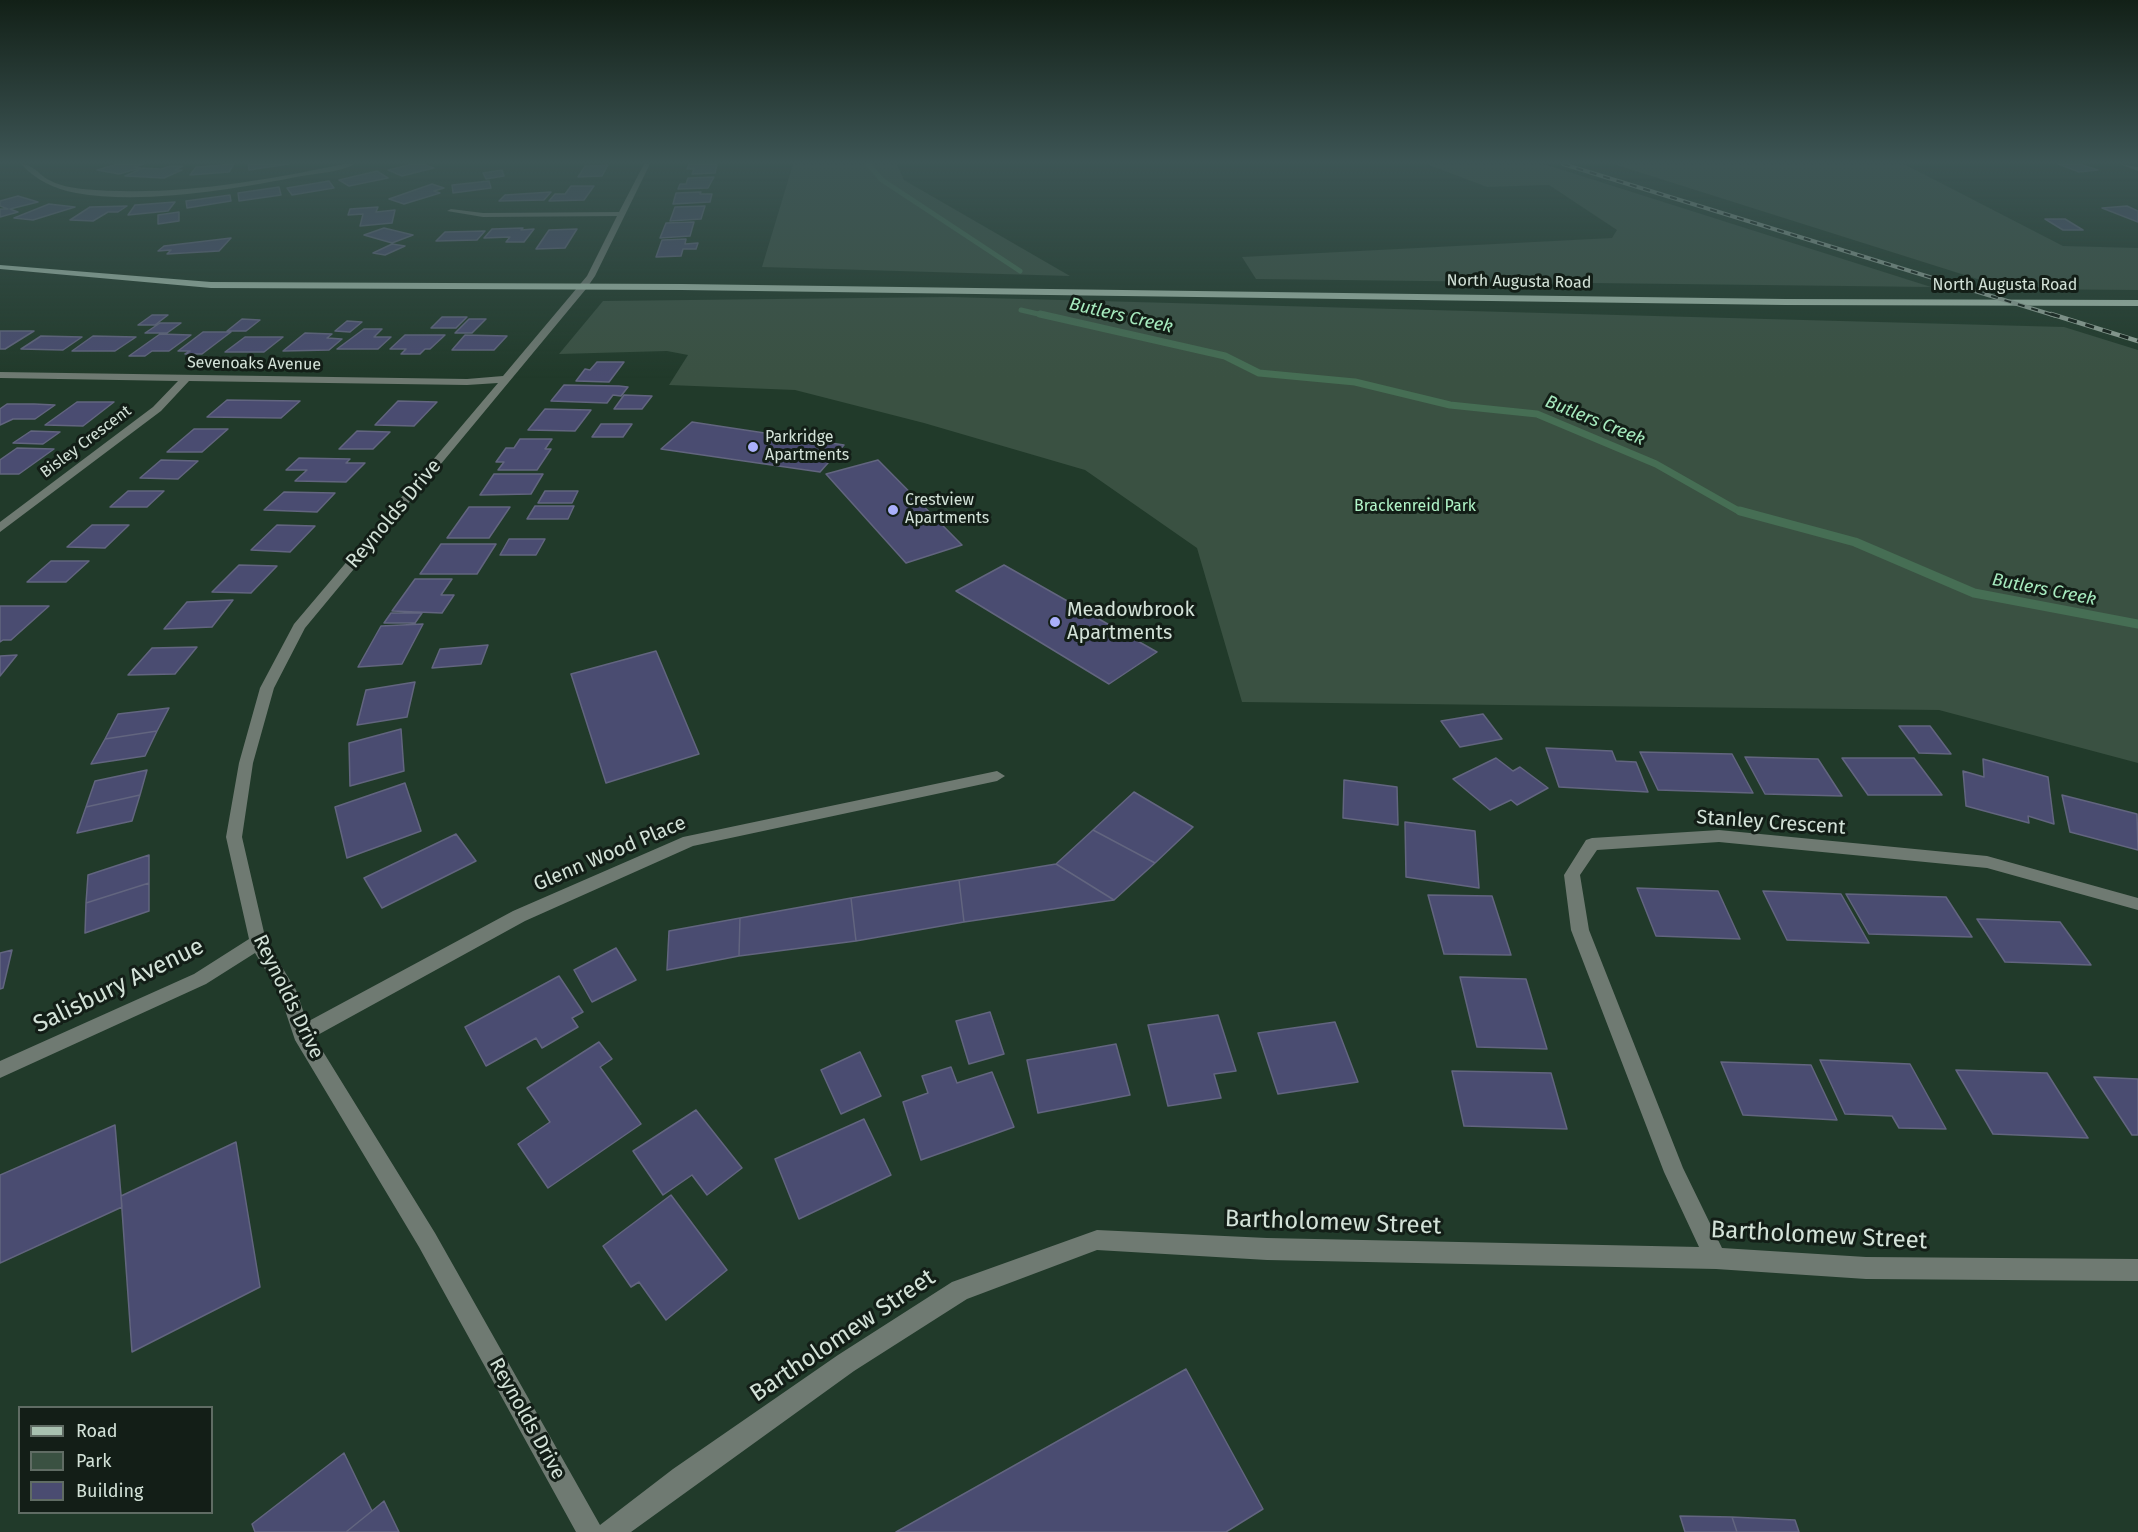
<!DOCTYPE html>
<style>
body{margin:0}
#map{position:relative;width:2138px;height:1532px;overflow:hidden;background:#213a2a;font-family:"Fira Sans",sans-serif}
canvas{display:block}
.legend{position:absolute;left:18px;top:1406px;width:195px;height:108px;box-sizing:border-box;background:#131e17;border:2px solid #606c64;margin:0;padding:8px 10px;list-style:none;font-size:18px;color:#d3e2d8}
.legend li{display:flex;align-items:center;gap:12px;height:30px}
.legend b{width:30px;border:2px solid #606c64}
</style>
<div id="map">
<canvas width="2138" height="1532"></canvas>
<ul class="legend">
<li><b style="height:8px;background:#a8c1b0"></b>Road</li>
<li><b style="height:16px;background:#3a5142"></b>Park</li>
<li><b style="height:16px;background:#4a4c71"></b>Building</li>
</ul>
</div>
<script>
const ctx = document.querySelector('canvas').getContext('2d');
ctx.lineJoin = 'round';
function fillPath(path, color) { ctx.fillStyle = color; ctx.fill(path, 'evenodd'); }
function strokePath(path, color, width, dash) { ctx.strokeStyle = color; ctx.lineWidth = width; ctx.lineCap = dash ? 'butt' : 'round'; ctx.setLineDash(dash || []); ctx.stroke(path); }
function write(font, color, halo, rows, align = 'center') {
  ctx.font = font + ' "Fira Sans",sans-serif'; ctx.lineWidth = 6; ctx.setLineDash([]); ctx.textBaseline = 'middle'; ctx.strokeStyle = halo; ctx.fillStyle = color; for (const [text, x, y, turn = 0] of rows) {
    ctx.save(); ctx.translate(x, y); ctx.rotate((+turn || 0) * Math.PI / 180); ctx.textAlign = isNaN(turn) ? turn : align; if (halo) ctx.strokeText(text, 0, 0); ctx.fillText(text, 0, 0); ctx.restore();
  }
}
fillPath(new Path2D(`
 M 793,164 L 897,164 L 904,180 L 1070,276 L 762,267 Z
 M 1426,164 L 1544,164 L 1931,287 L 1256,279 L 1242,257 L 1612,238 L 1617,230 L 1549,185 L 1487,187 Z
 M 1613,164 L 1904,164 L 2063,246 L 2138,248 L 2138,290 L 2009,289 Z
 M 949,297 L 2064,327 L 2138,350 L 2138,763 L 1939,710 L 1242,702 L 1197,548 L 1085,470 L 924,423 L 795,390 L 669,385 L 688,355 L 667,351 L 559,354 L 603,301 Z`), '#3a5142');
strokePath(new Path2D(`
 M 868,164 L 882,180 L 1020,271
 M 1021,310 L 1047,316`), '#466e54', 5);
strokePath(new Path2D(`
 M 1040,314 L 1225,356 L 1259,373 L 1355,382 L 1450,405 L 1537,414 L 1656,464 L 1737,510 L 1745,512`), '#466e54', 7);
strokePath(new Path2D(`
 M 1740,511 L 1855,542 L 1974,593 L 2138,624`), '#466e54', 9);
const building = new Path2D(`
 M 117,164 L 144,164 L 135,167 L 141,168 L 119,174 L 97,170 Z
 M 234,164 L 229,172 L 190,175 L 196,167 Z
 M 248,164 L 289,164 L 249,170 Z
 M 412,164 L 423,164 L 434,168 L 402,176 L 388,170 Z
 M 689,164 L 713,164 L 717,165 L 715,173 L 692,174 L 694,169 L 687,169 Z
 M 2058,164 L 2080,164 L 2098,170 L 2079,172 Z
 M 608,165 L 602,176 L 578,177 L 585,166 Z
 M 170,166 L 183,166 L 175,170 L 182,170 L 164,178 L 125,176 L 143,168 L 161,169 Z
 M 502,170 L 504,176 L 486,179 L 483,173 Z
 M 377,171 L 388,178 L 349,186 L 339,180 Z
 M 714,177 L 708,188 L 678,189 L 680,184 L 686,184 L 688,178 Z
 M 329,181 L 334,188 L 292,195 L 287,188 Z
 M 489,181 L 491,188 L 453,193 L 452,185 Z
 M 432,184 L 444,188 L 434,191 L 440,193 L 404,204 L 389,199 Z
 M 571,186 L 594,186 L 584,200 L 549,201 L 555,194 L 565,194 Z
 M 279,187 L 281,195 L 239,201 L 238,193 Z
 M 551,192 L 544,200 L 499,201 L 505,195 Z
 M 701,192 L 700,194 L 712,194 L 710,202 L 673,204 L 676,193 Z
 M 230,195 L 231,201 L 187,208 L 186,201 Z
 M 18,196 L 38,202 L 10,209 L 18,212 L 0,217 L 0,209 L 8,209 L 0,206 L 0,201 Z
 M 175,202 L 168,211 L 128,215 L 135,205 Z
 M 49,204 L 75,207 L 33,220 L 14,218 Z
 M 127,206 L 118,212 L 108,212 L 93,221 L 70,220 L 90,207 Z
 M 705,206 L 701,219 L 670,221 L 675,207 Z
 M 2127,206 L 2138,211 L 2138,222 L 2102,208 Z
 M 378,207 L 376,212 L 395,210 L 392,223 L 360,226 L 363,214 L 348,215 L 350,209 Z
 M 179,212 L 179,221 L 158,224 L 158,215 Z
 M 2045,219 L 2065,219 L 2083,230 L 2063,230 Z
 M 694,222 L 690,236 L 660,238 L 666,223 Z
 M 384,228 L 413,235 L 392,243 L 364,235 Z
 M 523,228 L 521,230 L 534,229 L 524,242 L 506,242 L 510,237 L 484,238 L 492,229 Z
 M 577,229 L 565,248 L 536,249 L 549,230 Z
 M 485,231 L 477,240 L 436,241 L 445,232 Z
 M 231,238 L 219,251 L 167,254 L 171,250 L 158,251 L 164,246 Z
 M 686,239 L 685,244 L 698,243 L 696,249 L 683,249 L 681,256 L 656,257 L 662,240 Z
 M 392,244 L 405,246 L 385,255 L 373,253 Z
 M 152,315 L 168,315 L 155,325 L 138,325 Z
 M 442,317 L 467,317 L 456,328 L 431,328 Z
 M 242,319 L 260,320 L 246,331 L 227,331 Z
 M 469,319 L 486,319 L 472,333 L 455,333 Z
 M 347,321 L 362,322 L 350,332 L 335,331 Z
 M 160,323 L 181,323 L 167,333 L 145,333 Z
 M 364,329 L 382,329 L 374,337 L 391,337 L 378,349 L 337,349 Z
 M 0,331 L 34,331 L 5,349 L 0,349 Z
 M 203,332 L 231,332 L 202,354 L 185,354 L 190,351 L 178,351 Z
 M 305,333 L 332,334 L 327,338 L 342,339 L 329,350 L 283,351 Z
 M 160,334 L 191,335 L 169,351 L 152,351 L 145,356 L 129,356 Z
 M 405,335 L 445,335 L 430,349 L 425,349 L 420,354 L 401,354 L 406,349 L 390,349 Z
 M 465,335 L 507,336 L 494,350 L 452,350 Z
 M 41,336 L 82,337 L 63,350 L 21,349 Z
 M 93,336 L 136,337 L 115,351 L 72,351 Z
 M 245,337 L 283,337 L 264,352 L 225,352 Z
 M 597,362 L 624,362 L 609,382 L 576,381 L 585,369 L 590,370 Z
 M 564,385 L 619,386 L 628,387 L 621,396 L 613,395 L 607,403 L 551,401 Z
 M 624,395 L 652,396 L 642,409 L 614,409 Z
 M 227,400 L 300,401 L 281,418 L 207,417 Z
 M 398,401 L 437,402 L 414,426 L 375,425 Z
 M 77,402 L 114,402 L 83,426 L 45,425 Z
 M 7,404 L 34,404 L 55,405 L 35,419 L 13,419 L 0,425 L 0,409 Z
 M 545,409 L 591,410 L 575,431 L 528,430 Z
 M 692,422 L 844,445 L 820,472 L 661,449 Z
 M 601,424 L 632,424 L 623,437 L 592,437 Z
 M 194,429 L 228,429 L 202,452 L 167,452 Z
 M 31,431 L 60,432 L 43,444 L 13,443 Z
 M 357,431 L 390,432 L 373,449 L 339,449 Z
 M 520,439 L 552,439 L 545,449 L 551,449 L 537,470 L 498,470 L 504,462 L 496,462 L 506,448 L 514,448 Z
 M 17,448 L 54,449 L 19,474 L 0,474 L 0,460 Z
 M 299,458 L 350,459 L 346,463 L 365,463 L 346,482 L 295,481 L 307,470 L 286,470 Z
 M 161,460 L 198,461 L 178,479 L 140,478 Z
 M 878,460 L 962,545 L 906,563 L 826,474 Z
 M 494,474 L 543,474 L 531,494 L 480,495 Z
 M 128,491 L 164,491 L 147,507 L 110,507 Z
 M 545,491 L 578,491 L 572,503 L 538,503 Z
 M 284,492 L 335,493 L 317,512 L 264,510 Z
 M 535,506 L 574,506 L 568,519 L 527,519 Z
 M 469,507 L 510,507 L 489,538 L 447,538 Z
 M 92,525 L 129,525 L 105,548 L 67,547 Z
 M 277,525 L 315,526 L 290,552 L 251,550 Z
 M 509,539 L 545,539 L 536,555 L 500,555 Z
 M 441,544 L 496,544 L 477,574 L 420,574 Z
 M 51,561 L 89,561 L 66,582 L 27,582 Z
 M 239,565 L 277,566 L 251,593 L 212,592 Z
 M 1004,565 L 1157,652 L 1109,684 L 956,591 Z
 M 415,579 L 452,579 L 441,595 L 454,595 L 442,613 L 392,611 Z
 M 233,600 L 212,627 L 164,629 L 187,602 Z
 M 0,606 L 49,606 L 11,640 L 3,640 L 0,642 Z
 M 391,613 L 422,613 L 415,623 L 384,623 Z
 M 423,624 L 402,664 L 358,667 L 381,626 Z
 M 488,645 L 481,664 L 432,668 L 440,649 Z
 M 197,647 L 175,674 L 128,675 L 152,648 Z
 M 656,651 L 699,754 L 606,783 L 571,674 Z
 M 17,655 L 0,676 L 0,656 Z
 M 415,682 L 407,717 L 357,725 L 366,690 Z
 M 169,708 L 157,731 L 105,739 L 118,714 Z
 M 1483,714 L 1502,739 L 1460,747 L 1441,721 Z
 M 1899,726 L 1930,726 L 1951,754 L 1919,753 Z
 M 401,729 L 404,771 L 350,786 L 349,743 Z
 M 157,731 L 145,756 L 91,764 L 105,739 Z
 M 1546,748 L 1612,751 L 1616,761 L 1636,762 L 1648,792 L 1559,787 Z
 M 1640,752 L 1732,754 L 1753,793 L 1658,790 Z
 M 1745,757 L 1818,759 L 1842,796 L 1765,794 Z
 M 1496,758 L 1513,771 L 1520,767 L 1548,788 L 1517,805 L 1511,800 L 1490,810 L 1453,779 Z
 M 1842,758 L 1914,758 L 1942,795 L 1868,795 Z
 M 1983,759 L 2048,777 L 2054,824 L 2028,816 L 2029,823 L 1966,806 L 1963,771 L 1984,777 Z
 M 147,770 L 140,795 L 86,807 L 95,781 Z
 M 1344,780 L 1397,787 L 1398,825 L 1343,818 Z
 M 405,783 L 421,831 L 347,858 L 335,807 Z
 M 1134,792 L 1193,827 L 1155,863 L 1093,830 Z
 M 140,795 L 132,821 L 77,833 L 86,807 Z
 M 2062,795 L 2137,814 L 2138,850 L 2070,832 Z
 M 1405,822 L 1475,831 L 1479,888 L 1406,877 Z
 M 1093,830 L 1155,863 L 1114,900 L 1056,864 Z
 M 456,834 L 476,861 L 382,908 L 364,878 Z
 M 149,855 L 149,883 L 86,903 L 88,875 Z
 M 1056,864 L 1114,900 L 964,922 L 959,880 Z
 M 959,880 L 964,922 L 856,941 L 851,898 Z
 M 149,883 L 149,911 L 85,933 L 86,903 Z
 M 1637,888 L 1718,891 L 1740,939 L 1656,936 Z
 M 1763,891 L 1841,894 L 1869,943 L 1787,940 Z
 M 1846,894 L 1946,897 L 1972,937 L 1869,934 Z
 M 1428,895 L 1492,896 L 1511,955 L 1444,954 Z
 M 851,898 L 856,941 L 739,956 L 740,918 Z
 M 740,918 L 739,956 L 667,970 L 669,931 Z
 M 1977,919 L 2060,922 L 2091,965 L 2005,962 Z
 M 616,948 L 636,980 L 592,1002 L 574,970 Z
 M 12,950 L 3,988 L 0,989 L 0,953 Z
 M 559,976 L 583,1012 L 572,1018 L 578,1027 L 542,1048 L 536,1038 L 486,1066 L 465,1027 Z
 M 1460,977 L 1526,979 L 1547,1049 L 1477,1047 Z
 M 990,1012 L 1004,1054 L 969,1064 L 956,1021 Z
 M 1218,1015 L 1236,1071 L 1214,1074 L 1221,1098 L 1168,1106 L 1148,1025 Z
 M 1335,1022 L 1358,1082 L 1278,1094 L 1258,1033 Z
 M 599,1042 L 612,1059 L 600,1067 L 641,1124 L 548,1188 L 518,1144 L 550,1122 L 527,1088 Z
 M 1116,1044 L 1130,1095 L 1038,1113 L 1027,1060 Z
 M 860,1052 L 881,1096 L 841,1114 L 821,1070 Z
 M 1820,1060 L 1910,1064 L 1946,1129 L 1899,1128 L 1892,1116 L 1845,1114 Z
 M 1721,1062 L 1811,1065 L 1837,1120 L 1743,1115 Z
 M 951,1067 L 957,1083 L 992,1072 L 1014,1127 L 921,1160 L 903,1102 L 928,1093 L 922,1076 Z
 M 1956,1070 L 2047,1073 L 2088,1138 L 1993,1134 Z
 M 1452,1071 L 1551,1073 L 1567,1129 L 1464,1126 Z
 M 2094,1077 L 2138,1079 L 2138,1135 L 2132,1135 Z
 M 696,1110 L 742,1168 L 707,1195 L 692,1175 L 663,1195 L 633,1151 Z
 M 864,1119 L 891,1175 L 799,1219 L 775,1159 Z
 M 115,1125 L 122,1207 L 0,1263 L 0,1175 Z
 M 236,1142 L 260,1287 L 132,1352 L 121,1196 Z
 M 671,1195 L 727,1270 L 666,1320 L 639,1282 L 631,1287 L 603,1246 Z
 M 1186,1369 L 1263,1509 L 1226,1532 L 896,1532 Z
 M 344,1453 L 372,1511 L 346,1532 L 255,1532 L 252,1524 Z
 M 384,1501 L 399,1532 L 346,1532 L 372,1511 Z
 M 1680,1516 L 1732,1517 L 1737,1532 L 1685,1532 Z
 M 1732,1517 L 1795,1520 L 1799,1532 L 1737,1532 Z`);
fillPath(building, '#4a4c71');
strokePath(building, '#62657f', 1.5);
fillPath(new Path2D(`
 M 21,164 C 32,164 38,173 47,179 C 57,185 72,188 83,189 C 170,197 258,182 343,164 L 355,164 C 341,172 319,173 302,176 C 235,189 143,205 76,193 C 54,189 36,180 21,164 Z
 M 644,164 L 650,164 L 595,276 L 586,289 L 305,628 L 274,688 L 253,763 L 242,837 L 266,941 L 296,990 L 307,1022 L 513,911 L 683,837 L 997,771 L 1005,776 L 997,781 L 693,846 L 525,921 L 314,1037 L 435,1233 L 600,1525 L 673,1469 L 838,1355 L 952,1282 L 1097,1230 L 1267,1238 L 1699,1247 L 1664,1172 L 1571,930 L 1564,875 L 1586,840 L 1592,838 L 1719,830 L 1987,856 L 2138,898 L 2138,910 L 1987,868 L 1719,842 L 1597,850 L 1580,875 L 1589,930 L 1683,1168 L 1722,1248 L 1866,1257 L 2138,1259 L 2138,1281 L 1866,1279 L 1716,1269 L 1267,1260 L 1097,1250 L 967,1299 L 854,1371 L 631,1532 L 576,1532 L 419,1247 L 295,1040 L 279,992 L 255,953 L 206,984 L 0,1078 L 0,1061 L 194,974 L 249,939 L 226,837 L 239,763 L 260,688 L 294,624 L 498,383 L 467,385 L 189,381 L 161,411 L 0,532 L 0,522 L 153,407 L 178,381 L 0,378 L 0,372 L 467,379 L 503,376 L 587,276 L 617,216 L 483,217 L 447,211 L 451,209 L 483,213 L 619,212 Z
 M 2121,164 L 2138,167 L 2138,171 L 2122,165 Z`), '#6f7a72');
fillPath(new Path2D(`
 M 0,265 L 211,282 L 682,284 L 1785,299 L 2138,300 L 2138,306 L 1785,305 L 682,290 L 211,288 L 0,269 Z`), '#a8c1b0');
const railFar1 = new Path2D(`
 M 1563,164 L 2056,316`);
const rail = new Path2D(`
 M 2051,314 L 2138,341`);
strokePath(railFar1, '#93a599', 4);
strokePath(rail, '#93a599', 4.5);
strokePath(railFar1, '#131e17', 2, [7]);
strokePath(rail, '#131e17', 3, [9]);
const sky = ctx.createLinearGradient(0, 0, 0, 378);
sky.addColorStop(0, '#122017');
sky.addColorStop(0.43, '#3d5555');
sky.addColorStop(1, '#3d555500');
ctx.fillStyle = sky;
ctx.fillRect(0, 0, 2138, 378);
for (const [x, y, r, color] of [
 [753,447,6,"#aab0fb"],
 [893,510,6,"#aab0fb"],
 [1055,622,6,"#aab0fb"]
]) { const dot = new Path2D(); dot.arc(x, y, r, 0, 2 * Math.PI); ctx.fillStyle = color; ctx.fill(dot); strokePath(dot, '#131e17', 2); }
write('16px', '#d3e2d8', '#131e17', [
 ["North Augusta Road",1519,282,1],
 ["North Augusta Road",2005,286],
 ["Sevenoaks Avenue",254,364,1],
 ["Bisley Crescent",86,442,-37]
]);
write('16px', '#d3e2d8', '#131e17', [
 ["Parkridge",765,438],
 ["Apartments",765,456],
 ["Crestview",905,501],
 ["Apartments",905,519]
], 'left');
write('16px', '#b1f5c8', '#131e17', [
 ["Brackenreid Park",1415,507]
]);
write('italic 18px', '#a6eabe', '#131e17', [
 ["Butlers Creek",1121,316,13],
 ["Butlers Creek",1595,421,22],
 ["Butlers Creek",2044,590,11]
]);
write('20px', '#d3e2d8', '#131e17', [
 ["Reynolds Drive",394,514,-50],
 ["Stanley Crescent",1771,823,4],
 ["Glenn Wood Place",610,854,-23],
 ["Reynolds Drive",288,997,64],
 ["Reynolds Drive",527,1419,61]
]);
write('20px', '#d3e2d8', '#131e17', [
 ["Meadowbrook",1067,610],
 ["Apartments",1067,633]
], 'left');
write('24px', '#d3e2d8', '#131e17', [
 ["Salisbury Avenue",119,986,-26],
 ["Bartholomew Street",1333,1223,2],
 ["Bartholomew Street",1819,1236,3],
 ["Bartholomew Street",843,1336,-34]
]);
</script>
